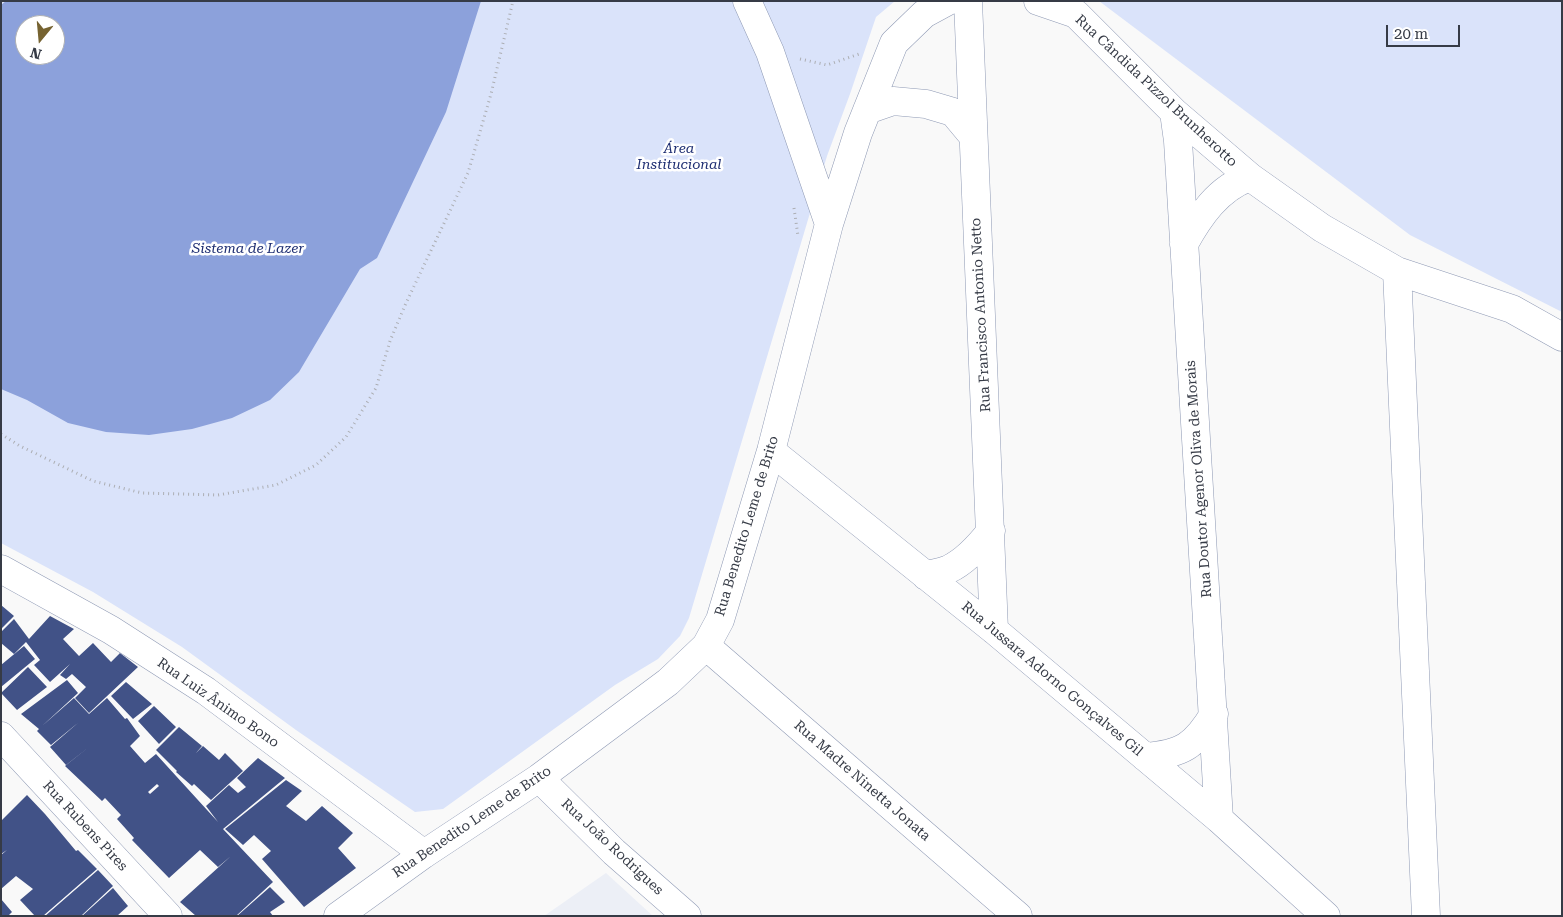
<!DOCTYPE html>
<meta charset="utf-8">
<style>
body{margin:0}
#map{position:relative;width:1563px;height:917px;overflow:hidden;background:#f9f9f9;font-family:"Roboto Serif",serif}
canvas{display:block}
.frame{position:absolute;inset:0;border:2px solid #363b46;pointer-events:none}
.north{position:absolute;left:15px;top:15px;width:50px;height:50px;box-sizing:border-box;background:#fff;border:1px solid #afb1b5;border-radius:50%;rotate:197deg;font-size:14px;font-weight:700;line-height:20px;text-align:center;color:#363b46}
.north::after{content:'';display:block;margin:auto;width:18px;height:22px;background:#766331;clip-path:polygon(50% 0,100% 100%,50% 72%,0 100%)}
.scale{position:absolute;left:1386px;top:25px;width:74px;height:22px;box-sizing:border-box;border:2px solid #363b46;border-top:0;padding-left:6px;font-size:15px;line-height:18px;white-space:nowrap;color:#363b46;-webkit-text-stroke:4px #fff;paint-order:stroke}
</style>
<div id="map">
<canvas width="1563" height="917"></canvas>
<div class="frame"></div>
<div class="north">N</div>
<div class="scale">20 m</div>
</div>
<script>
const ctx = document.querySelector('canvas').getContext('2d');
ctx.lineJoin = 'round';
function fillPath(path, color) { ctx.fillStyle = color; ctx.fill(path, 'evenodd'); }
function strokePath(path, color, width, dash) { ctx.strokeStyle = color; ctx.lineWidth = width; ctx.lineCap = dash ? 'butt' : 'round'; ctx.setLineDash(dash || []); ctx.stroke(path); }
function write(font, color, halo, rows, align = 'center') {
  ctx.font = font + ' "Roboto Serif",serif'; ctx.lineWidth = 5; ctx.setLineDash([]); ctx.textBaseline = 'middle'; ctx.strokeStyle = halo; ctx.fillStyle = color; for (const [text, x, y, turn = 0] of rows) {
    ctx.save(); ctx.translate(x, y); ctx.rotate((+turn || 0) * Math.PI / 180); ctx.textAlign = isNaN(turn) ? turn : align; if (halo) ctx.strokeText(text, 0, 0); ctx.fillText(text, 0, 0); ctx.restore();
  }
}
fillPath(new Path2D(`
 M 606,873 L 653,916 L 544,916 Z`), '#eceff6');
fillPath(new Path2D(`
 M 1,1 L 895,1 L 876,17 L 850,94 L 827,156 L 689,618 L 680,636 L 658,659 L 615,685 L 443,809 L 415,812 L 296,730 L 182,647 L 93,592 L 1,543 ZM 25,25 L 55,25 L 55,55 L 25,55 Z
 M 1099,1 L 1562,1 L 1562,312 L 1410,235 Z`), '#dae3fa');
fillPath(new Path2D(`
 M 6,1 L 481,1 L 446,112 L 377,258 L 360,269 L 299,372 L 270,400 L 232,418 L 192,429 L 149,435 L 106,432 L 68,423 L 27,400 L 1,389 L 1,5 ZM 25,25 L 55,25 L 55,55 L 25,55 Z`), '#8ca1db');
fillPath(new Path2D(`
 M 1,605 L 14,616 L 1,629 Z
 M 50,616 L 74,629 L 63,639 L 79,656 L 93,643 L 111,662 L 120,653 L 138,667 L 89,713 L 75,698 L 86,687 L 72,674 L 66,679 L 60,675 L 70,664 L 50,682 L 34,665 L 40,660 L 26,642 L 14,654 L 1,643 L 1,632 L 14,619 L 29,639 Z
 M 24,646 L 35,659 L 1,687 L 1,665 Z
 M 28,667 L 47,687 L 17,710 L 1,693 Z
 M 67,680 L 78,693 L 42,726 L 74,698 L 89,714 L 107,698 L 125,719 L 127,718 L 140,736 L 130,746 L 145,763 L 156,754 L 218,822 L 206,806 L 229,785 L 238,793 L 246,787 L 237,778 L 258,758 L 285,778 L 223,829 L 273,882 L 236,916 L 196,916 L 180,902 L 231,856 L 218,867 L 200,850 L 169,878 L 132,840 L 134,838 L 117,819 L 121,815 L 105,798 L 102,801 L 65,766 L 90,746 L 66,765 L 50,747 L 79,722 L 51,745 L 37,731 L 39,729 L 21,714 ZM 157,784 L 159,786 L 150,794 L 148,792 Z
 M 126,682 L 152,704 L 133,719 L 111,696 Z
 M 154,706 L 176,727 L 159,744 L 138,721 Z
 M 179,727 L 202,746 L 196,753 L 203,746 L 219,760 L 225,753 L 243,771 L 211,800 L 194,784 L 192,786 L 176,772 L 177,771 L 156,750 Z
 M 286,780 L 302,791 L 286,806 L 306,821 L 322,806 L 353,833 L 338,848 L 356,868 L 304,907 L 262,859 L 271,851 L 254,835 L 243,845 L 225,829 Z
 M 27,795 L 45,814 L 76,851 L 78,850 L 97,869 L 43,916 L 35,916 L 20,900 L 33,889 L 16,876 L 1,889 L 1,855 L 7,850 L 1,854 L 1,821 Z
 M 98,870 L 113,886 L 81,916 L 45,916 Z
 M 270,887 L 285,902 L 270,912 L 273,916 L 237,916 Z
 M 113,888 L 128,906 L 117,916 L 82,916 Z
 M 1,899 L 12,912 L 8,916 L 1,916 Z`), '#415287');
const minor = new Path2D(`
 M 747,1 L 770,52 L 829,224
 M 968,1 L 994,630
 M 1038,1 L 1076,14 L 1174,112 L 1250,177 L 1322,228 L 1397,271 L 1512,309 L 1562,337
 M 867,110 L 893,101 L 926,104 L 953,112 L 973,136
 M 1174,112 L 1178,141 L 1219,819
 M 1184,244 C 1199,217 1218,188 1250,177
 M 1397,271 L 1426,916
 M 771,451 L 994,630 L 1219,819 L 1326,916
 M 1,569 L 111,630 L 206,691 L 424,854
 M 926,576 C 933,573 942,572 949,569 C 966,561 980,545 991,531
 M 706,646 L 1018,916
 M 1,736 L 168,916
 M 1145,757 C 1182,754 1195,746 1214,714
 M 539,778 L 614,852 L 687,916
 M 338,916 L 424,854 L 539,778 L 668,682 L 706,646 L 720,620 L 771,451 L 829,224 L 858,133 L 894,43 L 924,14 L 948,1`);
strokePath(minor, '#8e99b4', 29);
strokePath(new Path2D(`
 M 800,59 L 827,65 L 862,53
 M 794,208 L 798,236
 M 1,434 L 20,446 L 93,481 L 142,493 L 218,495 L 276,485 L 316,465 L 346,437 L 376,388 L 390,341 L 406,303 L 468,173 L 491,94 L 513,1`), '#acaeb3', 3, [1, 4]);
strokePath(minor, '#fff', 28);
write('14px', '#363b46', '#fff', [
 ["Rua Cândida Pizzol Brunherotto",1156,91,43],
 ["Rua Francisco Antonio Netto",981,315,-93],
 ["Rua Doutor Agenor Oliva de Morais",1199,479,-94],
 ["Rua Benedito Leme de Brito",747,526,-73],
 ["Rua Jussara Adorno Gonçalves Gil",1052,679,40],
 ["Rua Luiz Ânimo Bono",218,703,35],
 ["Rua Madre Ninetta Jonata",862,781,41],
 ["Rua Benedito Leme de Brito",472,822,-34],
 ["Rua Rubens Pires",85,826,47],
 ["Rua João Rodrigues",612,847,43]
]);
write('italic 14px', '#1e2e72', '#fff', [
 ["Área",679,149],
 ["Institucional",679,165],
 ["Sistema de Lazer",248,249]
]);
</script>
